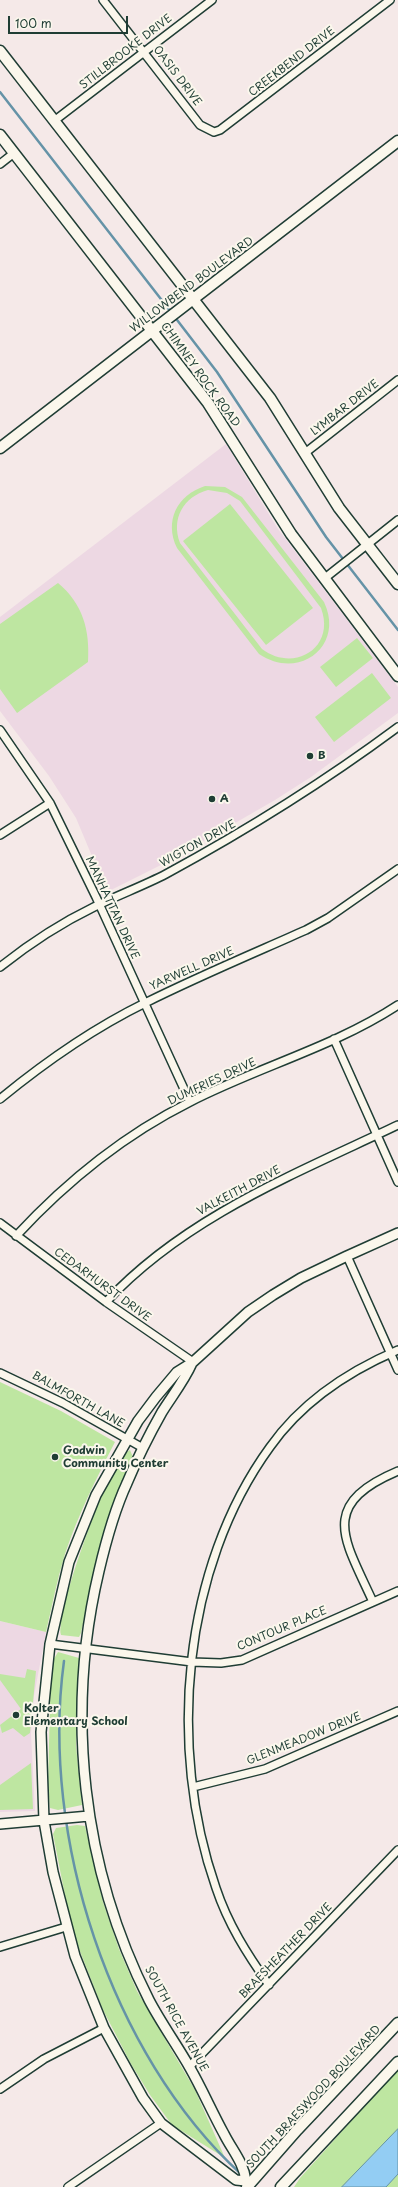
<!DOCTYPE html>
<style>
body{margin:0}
#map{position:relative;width:398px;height:2187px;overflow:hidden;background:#f5e9e8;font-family:"Playpen Sans",sans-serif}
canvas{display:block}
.scale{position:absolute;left:8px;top:16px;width:120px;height:18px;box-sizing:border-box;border:2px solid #1f3d34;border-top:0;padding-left:5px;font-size:12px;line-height:14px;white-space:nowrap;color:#1f3d34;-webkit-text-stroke:3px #fbf7ec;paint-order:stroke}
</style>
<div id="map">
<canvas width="398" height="2187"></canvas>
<div class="scale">100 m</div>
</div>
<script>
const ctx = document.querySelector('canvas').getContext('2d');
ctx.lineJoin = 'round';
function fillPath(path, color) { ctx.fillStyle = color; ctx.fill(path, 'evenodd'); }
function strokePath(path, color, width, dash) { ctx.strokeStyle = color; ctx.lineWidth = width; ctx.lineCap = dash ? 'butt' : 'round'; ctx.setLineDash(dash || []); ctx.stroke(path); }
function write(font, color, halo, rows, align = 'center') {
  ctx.font = font + ' "Playpen Sans",sans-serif'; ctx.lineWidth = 4; ctx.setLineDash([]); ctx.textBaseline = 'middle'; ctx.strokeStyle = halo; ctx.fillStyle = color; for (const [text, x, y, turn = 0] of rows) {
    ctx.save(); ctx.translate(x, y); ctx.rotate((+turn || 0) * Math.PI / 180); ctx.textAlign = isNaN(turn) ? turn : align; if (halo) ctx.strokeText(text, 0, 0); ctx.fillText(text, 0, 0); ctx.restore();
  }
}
fillPath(new Path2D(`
 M 226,444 L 278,529 L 398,687 L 398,713 L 311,777 L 275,800 L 171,860 L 107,892 L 76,818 L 49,776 L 0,711 L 0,617 Z
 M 0,1621 L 46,1632 L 34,1696 L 31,1734 L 35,1811 L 0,1812 Z`), '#edd8e3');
fillPath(new Path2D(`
 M 205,486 L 225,487 L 242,497 L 324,602 C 345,646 299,681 259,654 L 177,548 C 164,521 177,495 205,486 ZM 208,490 L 227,493 L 240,501 L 321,608 C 336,648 294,673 262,649 L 180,543 C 171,519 183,497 208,490 Z
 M 230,504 L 313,608 L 266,645 L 183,541 Z
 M 58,583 C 83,604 90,630 88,662 L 17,713 L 0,689 L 0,624 Z
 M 357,638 L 373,658 L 336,687 L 320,667 Z
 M 372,673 L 391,698 L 334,742 L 315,717 Z
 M 0,1382 L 61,1411 L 115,1442 C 96,1479 78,1515 65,1554 C 57,1580 52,1606 46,1632 L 0,1621 Z
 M 130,1450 L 133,1457 L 96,1560 L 81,1633 L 79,1637 L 61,1635 C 55,1613 105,1478 121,1457 C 123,1454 127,1452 130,1450 Z
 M 58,1652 L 79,1658 L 76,1746 L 82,1805 L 58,1810 L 50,1808 L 48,1785 L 51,1664 Z
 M 27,1669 L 36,1671 L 30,1733 L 24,1737 L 13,1728 L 2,1733 L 0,1725 L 21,1709 L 0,1680 L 0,1674 L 25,1678 Z
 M 31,1763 L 33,1809 L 0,1810 L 0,1785 Z
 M 77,1825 L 85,1826 L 103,1902 L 119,1949 L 137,1991 L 195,2090 L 225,2158 L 172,2125 L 150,2095 L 131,2064 L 103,2010 L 79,1949 L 68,1911 L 53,1834 L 56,1828 Z
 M 398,2069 L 398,2187 L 294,2187 L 300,2178 Z`), '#bee6a1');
const water = new Path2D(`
 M 398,2129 L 398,2174 L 386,2187 L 342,2187 Z`);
fillPath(water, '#93cdf3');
strokePath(water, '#6593a7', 1);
strokePath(new Path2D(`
 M 0,92 L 171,312
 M 174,316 L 217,372 L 326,537 L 398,630
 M 64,1661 C 40,1836 110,2054 241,2174`), '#6593a7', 2.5);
const minor = new Path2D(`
 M 103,0 L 200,125 L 214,132 L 220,130 L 390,0
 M 54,121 L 212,0
 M 0,164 L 14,153
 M 305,453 L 398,380
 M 325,578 L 398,520
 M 0,730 L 50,803 L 96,897 L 190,1102
 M 0,835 L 50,803
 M 0,967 C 29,944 61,923 94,907 C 118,895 143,886 166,874 C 247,830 324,782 398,727
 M 334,1039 L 398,1182
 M 0,1099 C 45,1062 92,1029 145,1003 C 197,977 252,954 306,930 L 328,918 L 398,869
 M 0,1223 L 106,1302 L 193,1362
 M 16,1236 C 66,1182 124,1135 190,1102 C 258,1067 334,1047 398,1005
 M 347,1256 L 398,1370
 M 106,1302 C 185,1217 295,1174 398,1125
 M 0,1373 L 63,1403 L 143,1448
 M 373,1602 C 345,1540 317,1505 398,1471
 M 50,1644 L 192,1662 L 221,1663 L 242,1660 L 398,1591
 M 193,1787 L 265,1769 L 398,1711
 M 0,1947 L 66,1927
 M 269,1985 C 247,1954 228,1924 216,1888 C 167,1748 182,1568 270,1447 C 301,1403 349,1371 398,1350
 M 189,2067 L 398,1850
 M 0,2089 L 44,2059 L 104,2028
 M 68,2187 L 161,2123`);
const tertiary = new Path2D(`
 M 192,1363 C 184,1381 172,1396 162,1412 C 149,1435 137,1459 127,1483 C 114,1511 106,1541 99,1571 C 65,1714 82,1868 149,2000 C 161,2023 177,2045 190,2068 C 202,2089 212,2112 224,2134 C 232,2150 244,2163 246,2181
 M 0,1824 L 89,1816
 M 249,2185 L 246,2181 L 236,2180 L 161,2123 L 143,2098 L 104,2028 L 75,1956 L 53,1872 L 44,1821 L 41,1732 L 50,1644 L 69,1562 L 96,1495 L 138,1421 L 156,1397 L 177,1372 L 193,1362 L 248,1312 L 273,1295 L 301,1278 L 347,1256 L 398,1233`);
const secondary = new Path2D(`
 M 0,51 L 270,398 L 339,508 L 398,584
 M 0,135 L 208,403 L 291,534 L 398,676
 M 0,448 L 398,141
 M 247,2187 L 297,2130 L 398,2023
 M 281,2187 L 398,2062`);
strokePath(minor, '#1f3d34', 10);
strokePath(tertiary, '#1f3d34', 12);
strokePath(secondary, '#1f3d34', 13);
strokePath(minor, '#fbf7ec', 7);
strokePath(tertiary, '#fbf7ec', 9);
strokePath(secondary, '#fbf7ec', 10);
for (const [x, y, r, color] of [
 [310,756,4,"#1f3d34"],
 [212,799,4,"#1f3d34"],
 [55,1457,4,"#1f3d34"],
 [16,1715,4,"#1f3d34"]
]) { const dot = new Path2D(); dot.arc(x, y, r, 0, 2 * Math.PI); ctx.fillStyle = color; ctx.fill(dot); strokePath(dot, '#fbf7ec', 1.5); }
write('11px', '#1f3d34', '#fbf7ec', [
 ["STILLBROOKE DRIVE",126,52,-38],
 ["CREEKBEND DRIVE",292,62,-38],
 ["OASIS DRIVE",177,76,53],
 ["WILLOWBEND BOULEVARD",192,285,-37],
 ["CHIMNEY ROCK ROAD",200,375,54],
 ["LYMBAR DRIVE",345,408,-38],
 ["WIGTON DRIVE",198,844,-29],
 ["MANHATTAN DRIVE",112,908,65],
 ["YARWELL DRIVE",192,969,-24],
 ["DUMFRIES DRIVE",212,1082,-25],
 ["VALKEITH DRIVE",239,1191,-28],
 ["CEDARHURST DRIVE",102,1285,36],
 ["BALMFORTH LANE",78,1400,29],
 ["CONTOUR PLACE",282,1629,-23],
 ["GLENMEADOW DRIVE",304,1739,-22],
 ["BRAESHEATHER DRIVE",286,1951,-46],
 ["SOUTH RICE AVENUE",176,2019,61],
 ["SOUTH BRAESWOOD BOULEVARD",314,2097,-47]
]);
write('bold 11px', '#1f3d34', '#fbf7ec', [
 ["B",318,756],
 ["A",220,799],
 ["Godwin",63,1451],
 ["Community Center",63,1464],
 ["Kolter",24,1709],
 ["Elementary School",24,1722]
], 'left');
</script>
